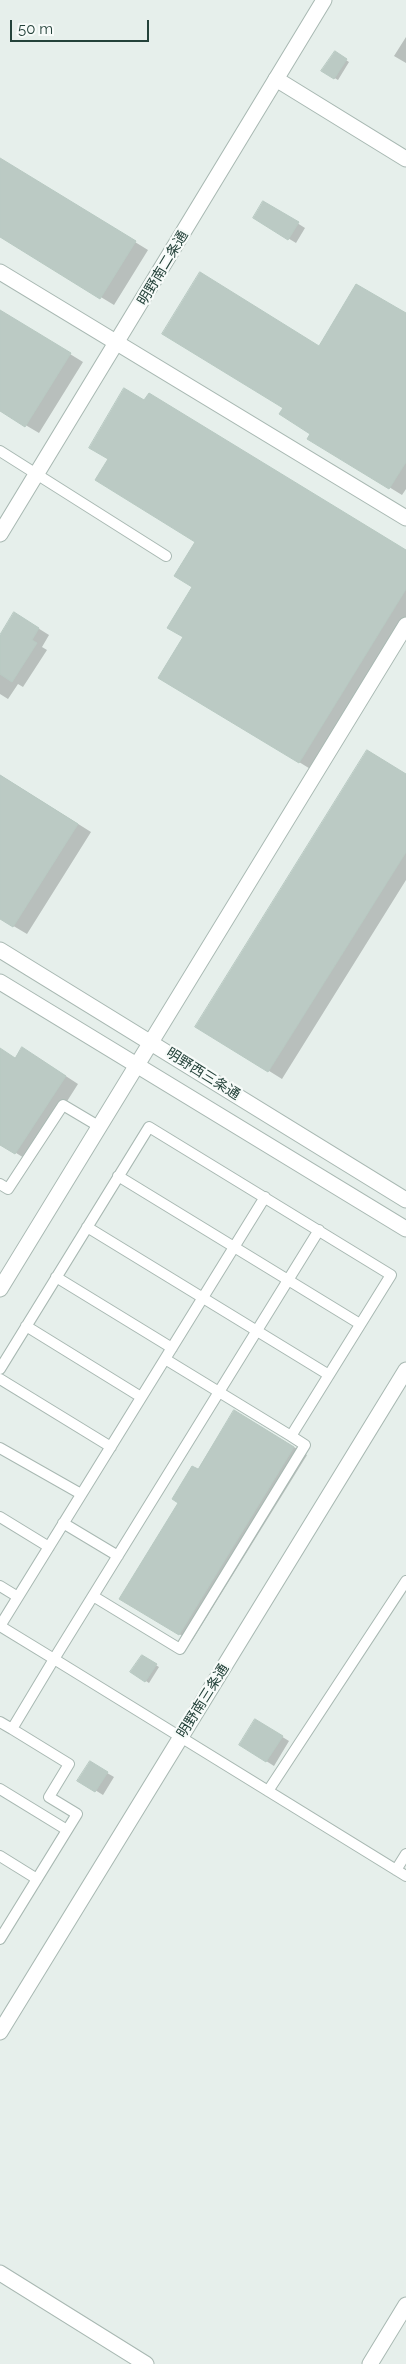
<!DOCTYPE html>
<meta charset="utf-8">
<style>
body{margin:0}
#map{position:relative;width:406px;height:2364px;overflow:hidden;background:#e6efeb;font-family:Raleway,sans-serif}
canvas{display:block}
.scale{position:absolute;left:10px;top:20px;width:139px;height:22px;box-sizing:border-box;border:2px solid #24423a;border-top:0;padding-left:6px;font-size:15px;line-height:18px;white-space:nowrap;color:#24423a;-webkit-text-stroke:4px #f7fbf9;paint-order:stroke}
</style>
<div id="map">
<canvas width="406" height="2364"></canvas>
<div class="scale">50 m</div>
</div>
<script>
const ctx = document.querySelector('canvas').getContext('2d');
ctx.lineJoin = 'round';
function fillPath(path, color) { ctx.fillStyle = color; ctx.fill(path, 'evenodd'); }
function strokePath(path, color, width, dash) { ctx.strokeStyle = color; ctx.lineWidth = width; ctx.lineCap = dash ? 'butt' : 'round'; ctx.setLineDash(dash || []); ctx.stroke(path); }
function write(font, color, halo, rows, align = 'center') {
  ctx.font = font + ' Raleway,"Noto Sans JP",sans-serif'; ctx.lineWidth = 4.5; ctx.setLineDash([]); ctx.textBaseline = 'middle'; ctx.strokeStyle = halo; ctx.fillStyle = color; for (const [text, x, y, turn = 0] of rows) {
    ctx.save(); ctx.translate(x, y); ctx.rotate((+turn || 0) * Math.PI / 180); ctx.textAlign = isNaN(turn) ? turn : align; if (halo) ctx.strokeText(text, 0, 0); ctx.fillText(text, 0, 0); ctx.restore();
  }
}
fillPath(new Path2D(`
 M 406,37 L 406,63 L 394,56 Z
 M 335,53 L 349,62 L 338,80 L 323,71 Z
 M 0,159 L 148,250 L 114,305 L 0,236 Z
 M 264,202 L 305,228 L 296,243 L 255,218 Z
 M 0,311 L 83,362 L 39,433 L 0,410 Z
 M 406,314 L 406,489 L 402,495 L 309,438 L 312,433 L 320,347 Z
 M 406,551 L 406,617 L 312,770 L 299,762 Z
 M 25,620 L 49,635 L 42,647 L 47,650 L 23,687 L 18,684 L 8,699 L 0,694 L 0,637 Z
 M 0,775 L 91,832 L 27,934 L 0,918 Z
 M 406,775 L 406,880 L 282,1079 L 197,1026 Z
 M 0,1049 L 16,1059 L 35,1056 L 78,1084 L 29,1161 L 0,1143 Z
 M 248,1419 L 307,1455 L 192,1641 L 179,1634 L 199,1471 Z
 M 142,1657 L 159,1667 L 149,1683 L 132,1672 Z
 M 256,1721 L 289,1741 L 274,1766 L 241,1745 Z
 M 90,1763 L 114,1777 L 103,1795 L 79,1780 Z`), '#0003');
const building = new Path2D(`
 M 335,51 L 347,59 L 334,79 L 321,71 Z
 M 0,158 L 136,241 L 100,299 L 0,237 Z
 M 263,201 L 299,222 L 288,240 L 253,218 Z
 M 200,272 L 319,346 L 356,284 L 406,313 L 406,462 L 389,489 L 307,439 L 310,434 L 279,414 L 283,408 L 162,334 Z
 M 0,310 L 71,353 L 25,427 L 0,411 Z
 M 124,388 L 144,400 L 149,393 L 406,550 L 406,589 L 299,763 L 158,678 L 183,637 L 167,628 L 192,587 L 174,576 L 195,542 L 95,480 L 108,459 L 89,448 Z
 M 14,612 L 39,628 L 32,640 L 37,643 L 12,682 L 0,674 L 0,635 Z
 M 367,750 L 406,774 L 406,852 L 268,1072 L 195,1027 Z
 M 0,775 L 78,824 L 13,927 L 0,919 Z
 M 22,1047 L 66,1076 L 15,1154 L 0,1145 L 0,1048 L 15,1058 Z
 M 234,1410 L 294,1447 L 179,1635 L 119,1599 L 178,1503 L 172,1499 L 192,1466 L 198,1469 Z
 M 142,1655 L 157,1664 L 145,1682 L 130,1672 Z
 M 255,1719 L 283,1736 L 266,1762 L 239,1745 Z
 M 90,1761 L 108,1772 L 95,1792 L 77,1781 Z`);
fillPath(building, '#bbcac4');
strokePath(building, '#b8c9c2', 1);
const service = new Path2D(`
 M 0,451 L 166,556
 M 118,1176 L 360,1324
 M 0,1184 L 8,1189 L 63,1105 L 100,1127
 M 87,1227 L 329,1375
 M 319,1230 L 54,1659 L 406,1876
 M 56,1277 L 172,1348
 M 26,1326 L 141,1397
 M 0,1369 L 149,1127 L 391,1275 L 291,1436 L 165,1359
 M 0,1379 L 111,1447
 M 0,1448 L 81,1494
 M 0,1517 L 49,1547
 M 63,1523 L 118,1556
 M 0,1586 L 18,1597
 M 93,1596 L 180,1649 L 305,1445 L 291,1436
 M 0,1626 L 265,1197
 M 0,1722 L 12,1729
 M 0,1789 L 67,1830
 M 268,1791 L 406,1581
 M 0,1856 L 37,1879
 M 396,1870 L 406,1854
 M 0,1939 L 77,1814 L 49,1797 L 69,1764 L 12,1729 L 54,1659 L 0,1626`);
const minor = new Path2D(`
 M 276,79 L 406,159
 M 0,272 L 406,518
 M 0,1289 L 406,625
 M 370,2364 L 406,2305`);
const tertiary = new Path2D(`
 M 0,534 L 324,0
 M 0,950 L 406,1200
 M 0,982 L 406,1229
 M 0,2032 L 406,1370
 M 0,2273 L 146,2364`);
strokePath(service, '#a8b8b2', 12);
strokePath(minor, '#a8b8b2', 17);
strokePath(tertiary, '#a8b8b2', 17);
strokePath(service, '#fff', 10);
strokePath(minor, '#fff', 15);
strokePath(tertiary, '#fff', 15);
write('14px', '#24423a', '#f7fbf9', [
 ["明野南二条通",163,268,-59],
 ["明野西三条通",203,1074,32],
 ["明野南三条通",203,1701,-58]
]);
</script>
